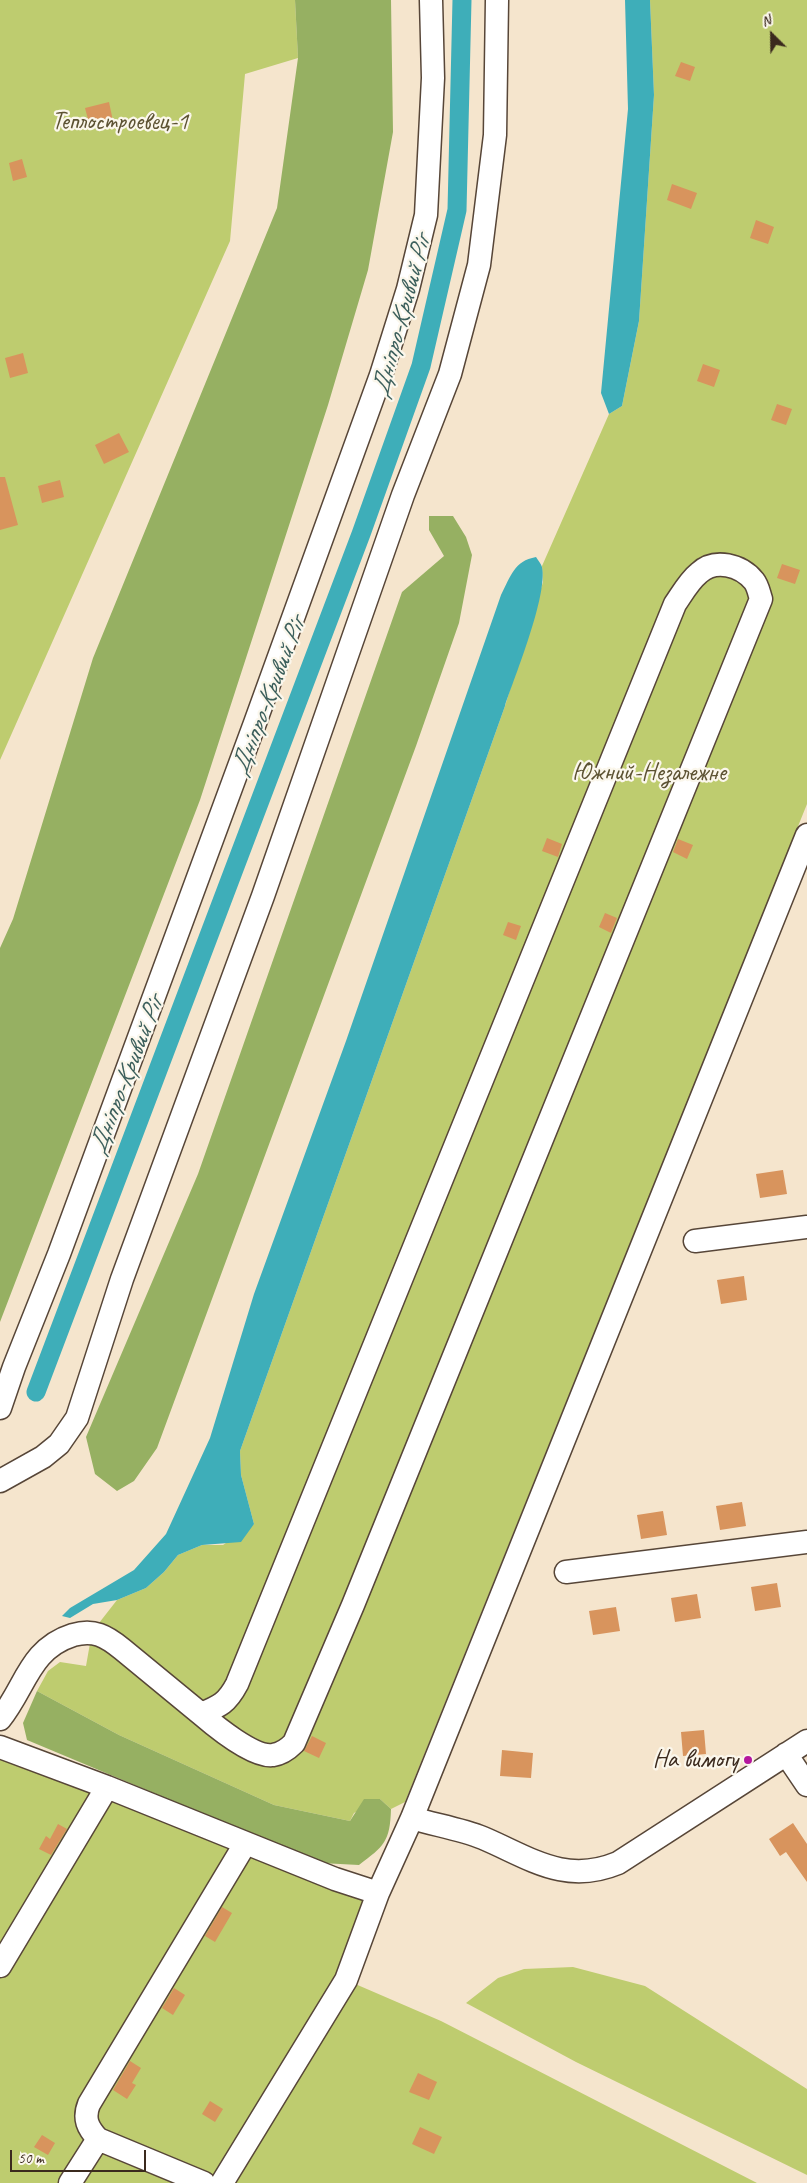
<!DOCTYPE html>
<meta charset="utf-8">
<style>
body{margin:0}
#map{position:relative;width:807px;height:2183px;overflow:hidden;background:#f5e5cd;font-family:Caveat,sans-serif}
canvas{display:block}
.north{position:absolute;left:747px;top:10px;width:50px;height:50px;-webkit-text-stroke:4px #fbf7ec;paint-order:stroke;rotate:337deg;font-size:14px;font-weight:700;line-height:20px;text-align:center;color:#3b2a1e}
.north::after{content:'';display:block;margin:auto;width:18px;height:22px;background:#3b2a1e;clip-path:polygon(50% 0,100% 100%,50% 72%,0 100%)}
.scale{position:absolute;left:10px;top:2150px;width:136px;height:22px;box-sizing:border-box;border:2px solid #3b2a1e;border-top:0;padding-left:6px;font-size:15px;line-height:18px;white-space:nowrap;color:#3b2a1e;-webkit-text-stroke:4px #fbf7ec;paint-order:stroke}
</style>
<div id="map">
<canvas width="807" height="2183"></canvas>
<div class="north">N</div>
<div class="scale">50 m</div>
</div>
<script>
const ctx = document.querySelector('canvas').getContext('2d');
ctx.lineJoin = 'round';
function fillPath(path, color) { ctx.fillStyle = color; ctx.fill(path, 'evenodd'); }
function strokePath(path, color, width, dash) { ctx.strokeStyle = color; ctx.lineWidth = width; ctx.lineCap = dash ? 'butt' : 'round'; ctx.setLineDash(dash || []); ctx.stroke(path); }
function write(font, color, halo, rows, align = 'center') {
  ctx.font = font + ' Caveat,sans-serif'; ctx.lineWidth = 4.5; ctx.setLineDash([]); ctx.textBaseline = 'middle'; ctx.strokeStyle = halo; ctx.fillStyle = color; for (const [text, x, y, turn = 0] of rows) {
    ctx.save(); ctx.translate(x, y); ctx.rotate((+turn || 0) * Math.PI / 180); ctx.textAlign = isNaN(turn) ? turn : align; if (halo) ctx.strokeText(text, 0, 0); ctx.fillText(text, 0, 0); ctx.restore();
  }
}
fillPath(new Path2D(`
 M 0,0 L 295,0 L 298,58 L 245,74 L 230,241 L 0,760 Z
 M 650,0 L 807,0 L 807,804 L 405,1802 L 391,1809 L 380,1799 L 354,1813 L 350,1821 L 274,1805 L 119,1735 L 37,1691 L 48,1671 L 60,1662 L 86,1666 L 92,1632 L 117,1600 L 146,1588 L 164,1572 L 178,1555 L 202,1545 L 223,1545 L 254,1524 L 241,1475 L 240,1451 L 505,706 L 543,582 L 542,566 L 609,414 L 622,406 L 639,321 L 654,95 Z
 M 0,1747 L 245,1844 L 371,1879 L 380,1873 L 346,1980 L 441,2021 L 757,2183 L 0,2183 Z
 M 573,1967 L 645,1986 L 807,2089 L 807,2175 L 576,2062 L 466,2003 L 498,1978 L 524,1969 Z`), '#becc6f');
fillPath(new Path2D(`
 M 295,0 L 391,0 L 393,132 L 368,270 L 328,405 L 200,800 L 0,1322 L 0,948 L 13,919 L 93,658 L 277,208 L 298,58 Z
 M 429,516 L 453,516 L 466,537 L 472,555 L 459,623 L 416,746 L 157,1448 L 134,1481 L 117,1491 L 95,1474 L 86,1437 L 198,1174 L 402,592 L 444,556 L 429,530 Z
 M 37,1691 L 119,1735 L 274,1805 L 350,1821 L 364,1799 L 380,1799 L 391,1809 C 390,1842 384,1846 359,1865 L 321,1863 L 27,1740 L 23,1723 Z`), '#96b062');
fillPath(new Path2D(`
 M 625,0 L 650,0 L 654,95 L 639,321 L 622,406 L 609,414 L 601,393 L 628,109 Z
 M 536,557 C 538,560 541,564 542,567 C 548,595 515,676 505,706 L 240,1451 L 241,1475 L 254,1524 L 241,1542 L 202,1545 L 178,1555 L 164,1572 L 146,1588 L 117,1600 L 93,1604 L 70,1618 L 62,1616 L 70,1608 L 134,1570 L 166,1534 L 210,1438 L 254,1294 L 346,1041 L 501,595 C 511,576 514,561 536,557 Z`), '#3eaeb9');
strokePath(new Path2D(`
 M 36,1392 L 361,534 L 421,366 L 457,210 L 462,0`), '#3eaeb9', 19);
fillPath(new Path2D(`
 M 681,62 L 695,67 L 690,81 L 675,76 Z
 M 109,102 L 113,121 L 90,127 L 85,108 Z
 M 22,159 L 27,177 L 13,181 L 9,163 Z
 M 672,184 L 697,193 L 691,209 L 667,200 Z
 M 756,220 L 774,227 L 768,244 L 750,238 Z
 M 23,353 L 28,373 L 10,378 L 5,358 Z
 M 703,364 L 720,370 L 714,387 L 697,381 Z
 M 777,404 L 792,409 L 786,425 L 771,420 Z
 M 119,433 L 129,452 L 104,464 L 95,445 Z
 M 0,477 L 5,477 L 18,525 L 0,530 Z
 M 60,480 L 64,497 L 42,503 L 38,486 Z
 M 782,564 L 800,570 L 795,584 L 777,578 Z
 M 547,838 L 562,844 L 558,857 L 542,851 Z
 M 678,839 L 693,845 L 687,859 L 673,852 Z
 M 605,913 L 617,918 L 611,933 L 599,927 Z
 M 508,922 L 521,926 L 516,940 L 503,935 Z
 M 783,1170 L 787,1194 L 760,1198 L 756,1174 Z
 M 744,1276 L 747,1300 L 721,1304 L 717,1280 Z
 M 742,1502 L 746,1526 L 720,1530 L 716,1506 Z
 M 663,1511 L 667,1535 L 641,1539 L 637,1515 Z
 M 777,1583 L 781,1607 L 755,1611 L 751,1587 Z
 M 697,1594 L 701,1618 L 675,1622 L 671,1598 Z
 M 616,1607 L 620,1631 L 593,1635 L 589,1611 Z
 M 704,1730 L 706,1754 L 683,1756 L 681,1732 Z
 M 312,1736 L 326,1743 L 319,1758 L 304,1751 Z
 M 502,1750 L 533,1753 L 531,1778 L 500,1776 Z
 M 793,1823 L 807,1844 L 807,1882 L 786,1852 L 780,1856 L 769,1839 Z
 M 58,1824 L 67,1829 L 51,1855 L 39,1849 L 46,1836 L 50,1839 Z
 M 222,1907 L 232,1913 L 215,1942 L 205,1936 Z
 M 174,1988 L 185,1995 L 173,2015 L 162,2008 Z
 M 130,2061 L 141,2068 L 132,2083 L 136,2085 L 127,2099 L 113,2090 Z
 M 418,2073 L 437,2082 L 429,2100 L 409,2092 Z
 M 210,2101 L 223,2109 L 215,2122 L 202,2114 Z
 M 420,2127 L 442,2137 L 434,2154 L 412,2144 Z
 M 42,2135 L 55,2143 L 48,2155 L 34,2147 Z`), '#d8945d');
const minor = new Path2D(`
 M 695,1241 L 807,1227
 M 0,1408 L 14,1367 L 59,1254 L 255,723 L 381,375 L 408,289 L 426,215 L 433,78 L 431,0
 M 0,1481 L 43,1457 L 59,1444 L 77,1418 L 122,1279 L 263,896 L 403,495 L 450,374 L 479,265 L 495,135 L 497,0
 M 566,1572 L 807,1542
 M 0,1719 C 26,1687 29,1649 73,1635 C 94,1629 106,1636 122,1649 L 201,1714 C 215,1726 254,1758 273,1755 C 281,1754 288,1749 294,1743 L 353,1605 L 761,599 C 759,593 758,586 754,581 C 741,565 715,558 699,573 C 689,581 682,594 675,604 L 237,1684 C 227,1703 220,1706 201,1714
 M 0,1747 L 107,1787 L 335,1879 L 378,1893
 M 786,1754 L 807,1785
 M 412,1818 C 435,1825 461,1829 483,1838 C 530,1858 565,1885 618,1863 L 807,1741
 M 0,1966 L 107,1787
 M 98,2139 L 204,2183
 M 70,2183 L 98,2139 C 88,2128 83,2119 89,2104 L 245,1844
 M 222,2183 L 346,1980 L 378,1893 L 412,1818 L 807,835`);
strokePath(minor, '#574638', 25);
strokePath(minor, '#fff', 22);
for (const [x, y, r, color] of [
 [748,1760,5,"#b5179e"]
]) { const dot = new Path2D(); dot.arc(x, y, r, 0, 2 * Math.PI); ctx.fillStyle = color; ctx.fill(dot); strokePath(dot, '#fbf7ec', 2); }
write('25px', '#5c5232', '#fbf7ec', [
 ["Теплостроевец-1",120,122],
 ["Южний-Незалежне",649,773]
]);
write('25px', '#3b2a1e', '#fbf7ec', [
 ["На вимогу",738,1760]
], 'right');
write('italic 26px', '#3c5f5c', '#fbf7ec', [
 ["Дніпро-Кривий Ріг",402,317,-75],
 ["Дніпро-Кривий Ріг",269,697,-69],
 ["Дніпро-Кривий Ріг",127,1076,-69]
]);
</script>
